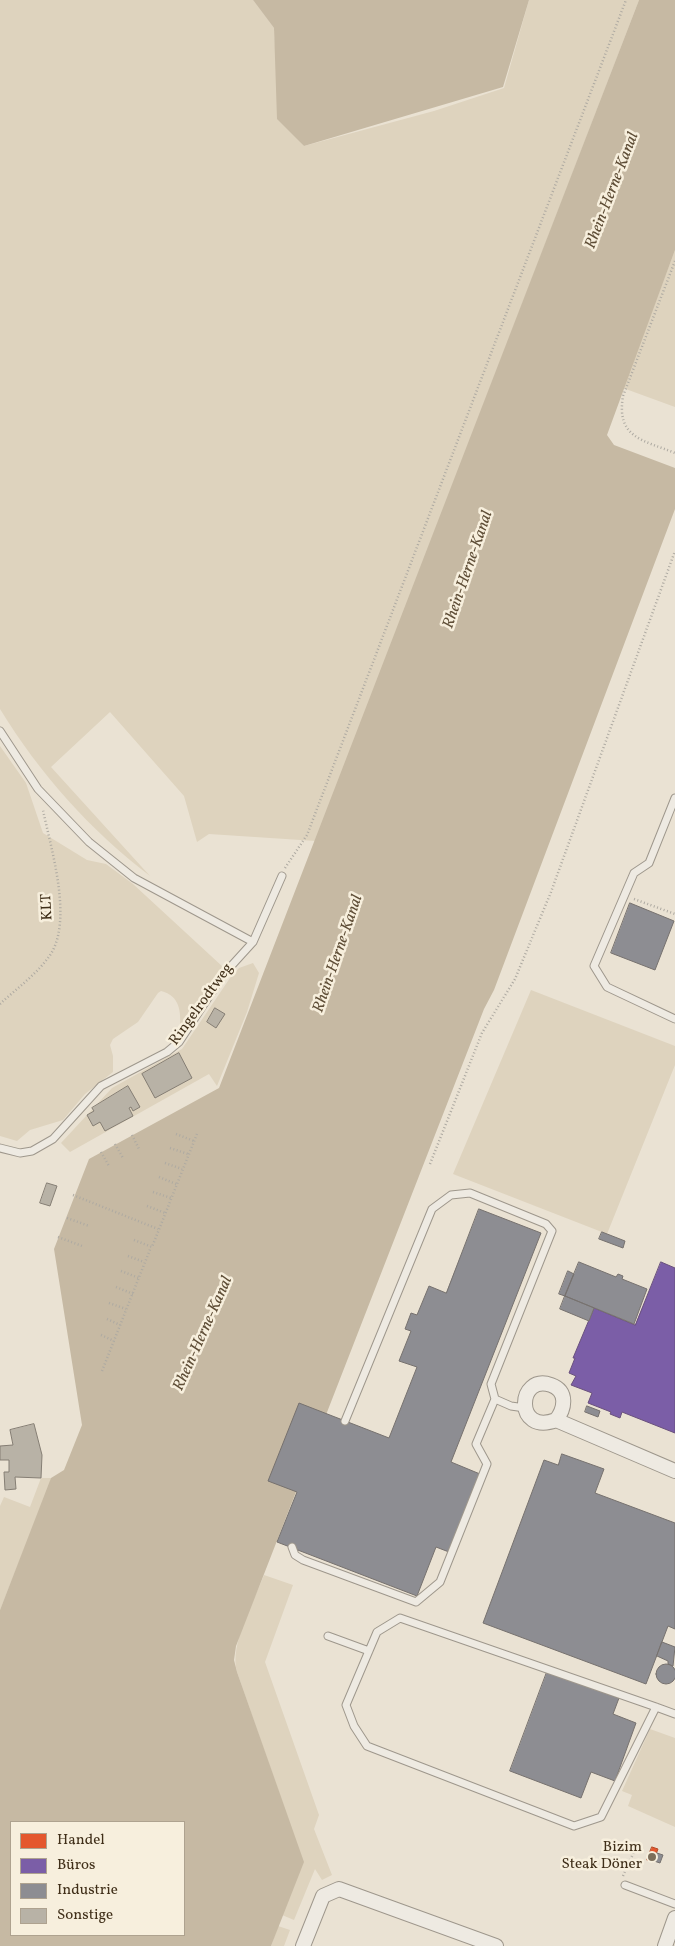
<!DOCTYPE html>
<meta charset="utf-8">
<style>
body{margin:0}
#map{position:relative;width:675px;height:1946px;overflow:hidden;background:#eae2d3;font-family:Vollkorn,serif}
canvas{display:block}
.legend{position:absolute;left:10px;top:1821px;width:175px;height:115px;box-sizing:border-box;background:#f7efdd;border:1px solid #aea28f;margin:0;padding:6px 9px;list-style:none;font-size:15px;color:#402f19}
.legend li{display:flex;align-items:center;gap:10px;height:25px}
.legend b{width:25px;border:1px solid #aea28f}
</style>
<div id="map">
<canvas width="675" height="1946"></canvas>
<ul class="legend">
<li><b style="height:14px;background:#e4572e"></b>Handel</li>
<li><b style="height:14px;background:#7b5ea7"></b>Büros</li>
<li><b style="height:14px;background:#8d8d92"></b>Industrie</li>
<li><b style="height:14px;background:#b8b2a6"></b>Sonstige</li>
</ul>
</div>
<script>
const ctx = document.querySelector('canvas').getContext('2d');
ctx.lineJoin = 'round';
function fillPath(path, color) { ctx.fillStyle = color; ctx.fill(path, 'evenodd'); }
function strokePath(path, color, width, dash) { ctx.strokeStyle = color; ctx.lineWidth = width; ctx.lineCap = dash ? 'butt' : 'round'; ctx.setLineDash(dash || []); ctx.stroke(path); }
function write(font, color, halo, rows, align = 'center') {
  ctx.font = font + ' Vollkorn,serif'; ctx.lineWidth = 5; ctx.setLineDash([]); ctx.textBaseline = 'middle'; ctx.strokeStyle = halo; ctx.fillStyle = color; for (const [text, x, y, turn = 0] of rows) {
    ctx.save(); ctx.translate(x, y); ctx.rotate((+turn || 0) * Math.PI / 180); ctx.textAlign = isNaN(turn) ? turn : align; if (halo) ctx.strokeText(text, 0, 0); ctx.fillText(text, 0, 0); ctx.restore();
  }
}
fillPath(new Path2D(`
 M 0,0 L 253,0 L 274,28 L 279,118 L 304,146 L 434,111 L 504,88 L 529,0 L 639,0 L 316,841 L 209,834 L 197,842 L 184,796 L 110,712 L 51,767 L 150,876 C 89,829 40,774 0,709 Z
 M 675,250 L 675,407 L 623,388 Z
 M 0,746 L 26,783 L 43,833 L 87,860 L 106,864 L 133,884 L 223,967 L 180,1028 C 181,1011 180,996 161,991 L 158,993 L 138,1022 L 113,1039 L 110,1045 L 113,1056 L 113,1072 L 85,1094 L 63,1120 L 30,1130 L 17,1141 L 0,1136 Z
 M 253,963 L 259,973 L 247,1012 L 217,1086 L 209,1074 L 70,1152 L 61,1143 L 112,1088 L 182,1049 L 230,978 L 239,968 Z
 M 531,990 L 675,1046 L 675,1065 L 607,1234 L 453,1174 Z
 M 41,1478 L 51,1478 L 50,1484 L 0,1610 L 0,1506 L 4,1497 L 30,1507 Z
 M 264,1575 L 293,1585 L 265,1662 L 319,1815 L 314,1829 L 332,1875 L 322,1880 L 315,1869 L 294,1920 L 282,1915 L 303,1862 L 237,1672 C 229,1645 254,1601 264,1575 Z
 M 650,1729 L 675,1738 L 675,1827 L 628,1806 L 632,1795 L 622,1791 Z
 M 278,1926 L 290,1930 L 284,1946 L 271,1946 Z`), '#ded3be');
fillPath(new Path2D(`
 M 253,0 L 529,0 L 503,87 L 304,146 L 277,119 L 274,28 Z
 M 639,0 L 675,0 L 675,250 L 607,435 L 614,445 L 675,468 L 675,509 L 494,990 L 484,1009 L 236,1646 L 234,1660 L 237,1672 L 304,1862 L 271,1946 L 0,1946 L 0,1610 L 51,1478 L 64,1470 L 82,1425 L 54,1249 L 89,1159 L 219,1088 ZM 11,1822 L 184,1822 L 184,1935 L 11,1935 Z`), '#c6b9a3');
const shops = new Path2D(`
 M 652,1847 L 658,1849 L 653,1862 L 647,1860 Z`);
fillPath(shops, '#e4572e');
strokePath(shops, '#b34b28', 1);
const offices = new Path2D(`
 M 661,1262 L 675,1268 L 675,1433 L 622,1412 L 620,1418 L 610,1414 L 611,1412 L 588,1403 L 592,1393 L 571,1385 L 576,1376 L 569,1373 L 575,1358 L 573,1358 L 594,1308 L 635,1325 Z`);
fillPath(offices, '#7b5ea7');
strokePath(offices, '#69507c', 1);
const industry = new Path2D(`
 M 630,903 L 674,921 L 655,970 L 611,953 Z
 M 479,1209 L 541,1233 L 451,1462 L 480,1474 L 449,1552 L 436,1547 L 417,1596 L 277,1542 L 297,1492 L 268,1481 L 299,1403 L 389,1438 L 417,1367 L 399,1361 L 411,1331 L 405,1329 L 411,1313 L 417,1315 L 429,1286 L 446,1293 Z
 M 602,1232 L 625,1241 L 623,1248 L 599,1239 Z
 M 579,1262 L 616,1277 L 618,1274 L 623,1276 L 622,1279 L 647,1289 L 634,1324 L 565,1296 Z
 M 568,1271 L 574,1274 L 565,1296 L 559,1294 Z
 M 565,1296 L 594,1308 L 589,1321 L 560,1309 Z
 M 587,1406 L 600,1411 L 598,1417 L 585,1412 Z
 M 562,1454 L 604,1469 L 595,1493 L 675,1523 L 675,1629 L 668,1626 L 646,1684 L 483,1623 L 544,1460 L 558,1465 Z
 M 662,1642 L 675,1647 L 673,1666 L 668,1664 L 668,1661 L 657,1656 Z
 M656 1674a10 10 0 1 1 20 0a10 10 0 1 1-20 0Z
 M 547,1672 L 619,1698 L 613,1714 L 636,1723 L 615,1781 L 591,1772 L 581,1798 L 510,1771 Z
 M 657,1853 L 663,1855 L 660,1863 L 654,1861 Z`);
fillPath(industry, '#8d8d92');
strokePath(industry, '#76716e', 1);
const building = new Path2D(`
 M 215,1008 L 225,1014 L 216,1028 L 207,1022 Z
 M 179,1053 L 192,1078 L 155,1098 L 142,1074 Z
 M 128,1086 L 140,1107 L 133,1111 L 131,1107 L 129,1108 L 133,1116 L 105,1131 L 100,1122 L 93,1126 L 87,1115 L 94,1111 L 92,1108 Z
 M 47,1183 L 57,1186 L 50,1206 L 40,1203 Z
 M 34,1424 L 42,1455 L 41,1478 L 15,1477 L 16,1489 L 5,1490 L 4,1472 L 9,1472 L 9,1460 L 0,1460 L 0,1446 L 13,1445 L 10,1430 Z`);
fillPath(building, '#b8b2a6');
strokePath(building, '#857e74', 1);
const lane = new Path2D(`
 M 0,731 L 38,789 L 89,842 L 134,878 L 253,942
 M 675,798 L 649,863 L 634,873 L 594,966 L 607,987 L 675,1019
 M 0,1148 L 20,1153 L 32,1151 L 53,1139 L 101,1086 L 167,1052 L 179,1042 L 223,975 L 253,942 L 282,876
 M 345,1421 L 432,1209 L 451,1195 L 470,1193 L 546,1224 L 552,1231 L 491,1384 L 495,1399 L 511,1406 L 525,1408
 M 292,1547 L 295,1555 L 303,1560 L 416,1602 L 440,1582 L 487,1464 L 476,1444 L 495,1399
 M 328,1636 L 369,1651
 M 656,1707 L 601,1817 L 574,1826 L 367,1746 L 354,1726 L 346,1705 L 377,1632 L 400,1618 L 656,1707 L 675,1714
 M 625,1885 L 675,1904`);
const street = new Path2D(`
 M 556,1420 C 565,1409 568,1391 551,1385 C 517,1373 514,1436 556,1420 L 675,1471
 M 303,1946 L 323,1896 L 339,1889 L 496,1946
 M 665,1946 L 675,1918`);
strokePath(lane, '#9e978c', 9);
strokePath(street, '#9e978c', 16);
strokePath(new Path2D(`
 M 675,261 L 623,396 C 616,438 643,440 675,453
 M 285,868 L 307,835 L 626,0
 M 634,899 L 675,914
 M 0,1004 C 17,988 40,972 52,952 C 72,916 51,849 43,810
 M 176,1134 L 194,1141
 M 132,1135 L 139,1149
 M 115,1144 L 123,1158
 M 170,1148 L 188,1154
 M 101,1152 L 109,1166
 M 165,1163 L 182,1169
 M 430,1164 L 482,1033 L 515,979 L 551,892 L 675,551
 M 159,1177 L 176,1184
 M 153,1192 L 171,1198
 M 73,1195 L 158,1229
 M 147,1206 L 165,1213
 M 67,1218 L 89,1226
 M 58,1237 L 82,1246
 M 134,1240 L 152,1247 L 197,1134
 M 128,1256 L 144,1262
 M 121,1271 L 139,1278
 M 116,1287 L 133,1294
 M 109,1303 L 126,1309
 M 107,1319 L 120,1325
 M 101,1335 L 114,1341
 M 102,1371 L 151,1247
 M 623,1876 L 637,1845`), '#aeaaa2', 2.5, [1, 2.5]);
strokePath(lane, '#eeeae2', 7);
strokePath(street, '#eeeae2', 14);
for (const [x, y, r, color] of [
 [652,1857,5,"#7c6e5a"]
]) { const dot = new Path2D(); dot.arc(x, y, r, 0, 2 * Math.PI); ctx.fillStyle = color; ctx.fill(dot); strokePath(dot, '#f7efdd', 2); }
write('15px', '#402f19', '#f7efdd', [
 ["KLT",48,907,-93],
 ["Ringelrodtweg",202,1005,-54]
]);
write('15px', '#402f19', '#f7efdd', [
 ["Bizim",642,1848],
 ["Steak Döner",642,1865]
], 'right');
write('italic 16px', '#5e4d36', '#f7efdd', [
 ["Rhein-Herne-Kanal",613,191,-69],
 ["Rhein-Herne-Kanal",469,570,-71],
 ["Rhein-Herne-Kanal",339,954,-71],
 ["Rhein-Herne-Kanal",204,1334,-66]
]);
</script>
